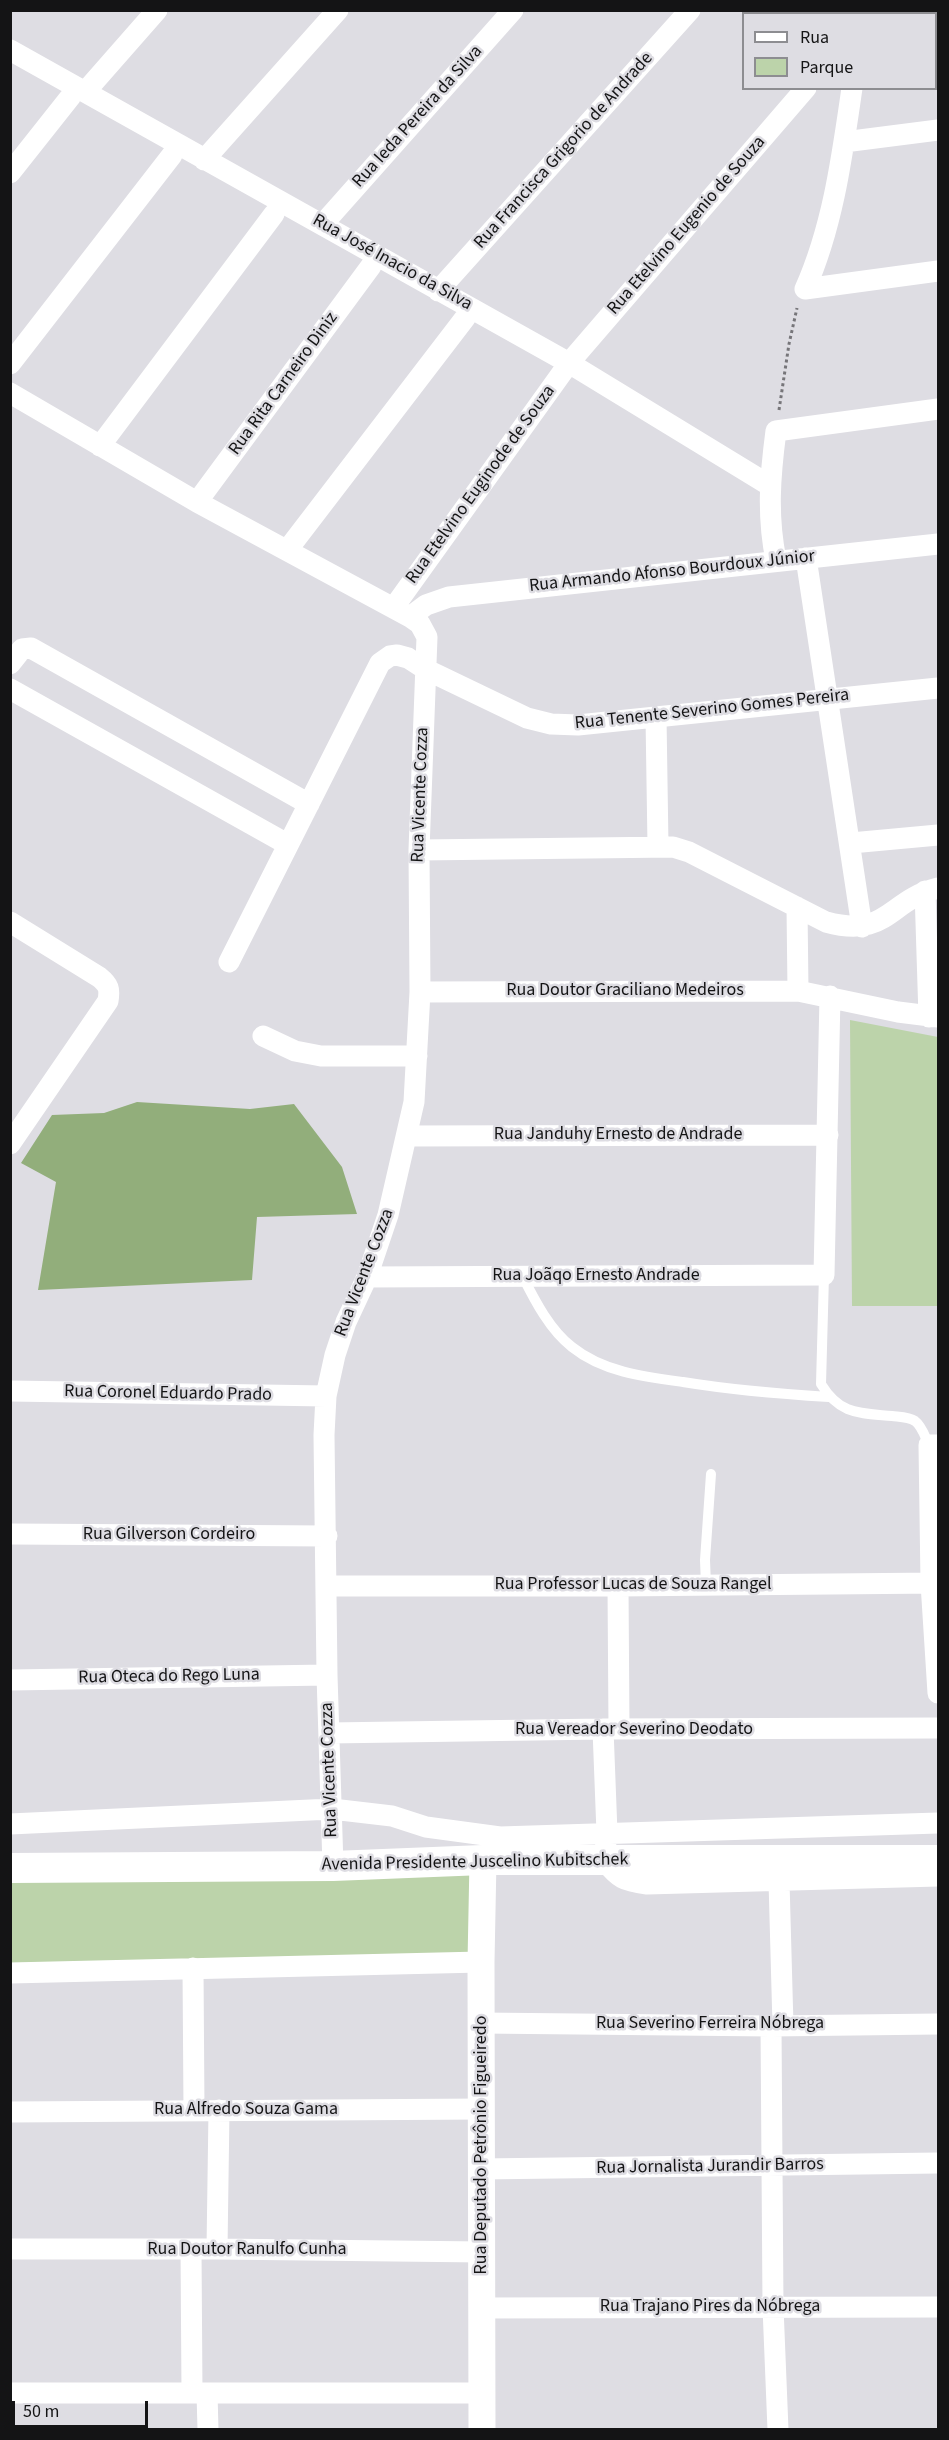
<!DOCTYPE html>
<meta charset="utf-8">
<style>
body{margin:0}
#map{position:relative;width:949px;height:2440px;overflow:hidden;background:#dedde3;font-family:"Source Sans 3",sans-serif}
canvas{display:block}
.frame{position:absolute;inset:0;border:12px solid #141415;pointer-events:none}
.legend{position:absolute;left:742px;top:12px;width:195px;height:78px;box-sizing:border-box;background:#dedde3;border:2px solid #8d8d91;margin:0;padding:8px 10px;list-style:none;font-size:18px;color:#141415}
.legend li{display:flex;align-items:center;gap:12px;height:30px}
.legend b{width:30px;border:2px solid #8d8d91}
.scale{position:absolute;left:12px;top:2401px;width:136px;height:27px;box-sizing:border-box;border:3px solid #141415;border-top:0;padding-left:8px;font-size:18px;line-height:21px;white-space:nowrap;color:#141415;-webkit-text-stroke:4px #dedde3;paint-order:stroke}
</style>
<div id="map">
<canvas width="949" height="2440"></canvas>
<div class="frame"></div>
<ul class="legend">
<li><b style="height:8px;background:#fff"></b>Rua</li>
<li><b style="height:16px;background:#bcd3aa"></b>Parque</li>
</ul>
<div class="scale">50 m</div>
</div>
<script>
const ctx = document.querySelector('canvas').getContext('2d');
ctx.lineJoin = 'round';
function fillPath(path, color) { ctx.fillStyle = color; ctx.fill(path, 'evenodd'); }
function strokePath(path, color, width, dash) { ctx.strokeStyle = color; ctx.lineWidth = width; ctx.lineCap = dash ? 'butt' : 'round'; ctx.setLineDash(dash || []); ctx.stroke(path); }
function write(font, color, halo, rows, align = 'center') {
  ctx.font = font + ' "Source Sans 3",sans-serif'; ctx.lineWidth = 5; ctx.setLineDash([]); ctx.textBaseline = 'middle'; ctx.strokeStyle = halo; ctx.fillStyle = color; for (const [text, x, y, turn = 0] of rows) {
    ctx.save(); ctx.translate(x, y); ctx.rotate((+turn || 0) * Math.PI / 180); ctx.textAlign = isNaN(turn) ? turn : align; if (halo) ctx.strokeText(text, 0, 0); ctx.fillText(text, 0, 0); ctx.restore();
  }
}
fillPath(new Path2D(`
 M 850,1020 L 938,1037 L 938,1306 L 852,1306 Z
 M 472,1873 L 475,1954 L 11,1963 L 10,1876 Z`), '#bcd3aa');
fillPath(new Path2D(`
 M 137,1102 L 250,1109 L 294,1104 L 342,1167 L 357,1214 L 257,1217 L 252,1280 L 38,1290 L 56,1182 L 21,1163 L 52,1115 L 104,1113 Z`), '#92ae7b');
strokePath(new Path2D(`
 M 779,410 L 789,344 L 797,308`), '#767579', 3, [3, 3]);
strokePath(new Path2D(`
 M 824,1275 L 821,1384 C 840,1415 859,1413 892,1416 C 900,1417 909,1417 915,1421 C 922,1426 925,1437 929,1445
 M 523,1277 C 535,1301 550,1330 572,1347 C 603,1372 645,1377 683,1382 C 732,1390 780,1394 829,1397
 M 706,1585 L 705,1560 L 711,1474`), '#fff', 10);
strokePath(new Path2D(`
 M 863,14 L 864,10
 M 10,50 L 569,363 L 769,485
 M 85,92 L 157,10
 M 844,142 L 938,130
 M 204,160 L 338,10
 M 10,173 L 71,96
 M 323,224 L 513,10
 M 805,289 C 833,226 842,157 852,88
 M 805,289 L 938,271
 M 438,291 L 690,10
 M 10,364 L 172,155
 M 10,393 L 197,502 L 410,617 L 420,624 L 427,637 L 419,850 L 420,992 L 414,1102 L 388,1215 L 367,1277 L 346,1322 L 335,1355 L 326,1396 L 324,1435 L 327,1675 L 333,1866
 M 100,446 L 274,214
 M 197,502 L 371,266
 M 288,549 L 465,318
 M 806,558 L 862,927
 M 776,560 C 767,516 770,476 776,431 L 938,409
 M 394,607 L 569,363 L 806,88
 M 410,617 L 426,605 L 449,597 L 938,544
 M 10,664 L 22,649 L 31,648 L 309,804
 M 10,689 L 287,844
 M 656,717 L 658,846
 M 851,843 L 938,835
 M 419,850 L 673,847 L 689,852 L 826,922 C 888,939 888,900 938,888
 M 925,891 L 929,1017
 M 797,907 L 798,991
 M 10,922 L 99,977 C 109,985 110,989 108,1001 L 10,1144
 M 229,962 L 380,663 L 390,656 L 397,655 L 408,658 L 425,669 L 527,718 L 551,724 L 578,725 L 938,688
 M 420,992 L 798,991 L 898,1012 L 938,1017
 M 263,1036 L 295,1051 L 321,1056 L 417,1056
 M 408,1136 L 828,1135
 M 367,1277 L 824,1275 L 830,996
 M 10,1391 L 326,1396
 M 938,1445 L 929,1445 L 931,1583 L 938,1693
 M 10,1534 L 327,1536
 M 327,1586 L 618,1586 L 938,1583
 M 618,1586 L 619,1729
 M 10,1680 L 327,1675
 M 603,1729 L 607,1833 L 604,1860 C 619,1879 624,1881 647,1884 L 938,1876
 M 329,1733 L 603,1729 L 938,1728
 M 10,1824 L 332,1809 L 392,1816 L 426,1827 L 500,1837 L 938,1823
 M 779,1881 L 783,2026
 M 193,1968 L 194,2110
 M 10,1973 L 481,1962
 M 481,2023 L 771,2026 L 938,2024
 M 771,2026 L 773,2307 L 778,2430
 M 10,2112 L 482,2109
 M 481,2169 L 938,2163
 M 10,2249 L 217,2249 L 483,2252
 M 191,2249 L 192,2393
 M 217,2249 L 219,2110
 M 482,2308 L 938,2307
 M 10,2393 L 482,2393
 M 207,2393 L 208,2430`), '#fff', 21);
strokePath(new Path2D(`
 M 482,2430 L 481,1962 L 483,1860`), '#fff', 27);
strokePath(new Path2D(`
 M 10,1868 L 333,1866 L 483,1860 L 938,1860`), '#fff', 30);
write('18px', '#141415', '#dedde3', [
 ["Rua Ieda Pereira da Silva",418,117,-48],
 ["Rua Francisca Grigorio de Andrade",564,151,-48],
 ["Rua Etelvino Eugenio de Souza",687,226,-49],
 ["Rua José Inacio da Silva",392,263,29],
 ["Rua Rita Carneiro Diniz",284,384,-54],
 ["Rua Etelvino Euginode de Souza",481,485,-54],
 ["Rua Armando Afonso Bourdoux Júnior",672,572,-6],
 ["Rua Tenente Severino Gomes Pereira",712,710,-6],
 ["Rua Vicente Cozza",421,795,-88],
 ["Rua Doutor Graciliano Medeiros",625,991],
 ["Rua Janduhy Ernesto de Andrade",618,1135],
 ["Rua Vicente Cozza",365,1273,-69],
 ["Rua Joãqo Ernesto Andrade",596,1276],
 ["Rua Coronel Eduardo Prado",168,1394,1],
 ["Rua Gilverson Cordeiro",169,1535],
 ["Rua Professor Lucas de Souza Rangel",633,1585],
 ["Rua Oteca do Rego Luna",169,1677,-1],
 ["Rua Vereador Severino Deodato",634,1730],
 ["Rua Vicente Cozza",330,1770,-92],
 ["Avenida Presidente Juscelino Kubitschek",475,1863,-1],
 ["Rua Severino Ferreira Nóbrega",710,2024],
 ["Rua Alfredo Souza Gama",246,2110],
 ["Rua Deputado Petrônio Figueiredo",482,2145,-90],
 ["Rua Jornalista Jurandir Barros",710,2167,-1],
 ["Rua Doutor Ranulfo Cunha",247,2250],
 ["Rua Trajano Pires da Nóbrega",710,2307]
]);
</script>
